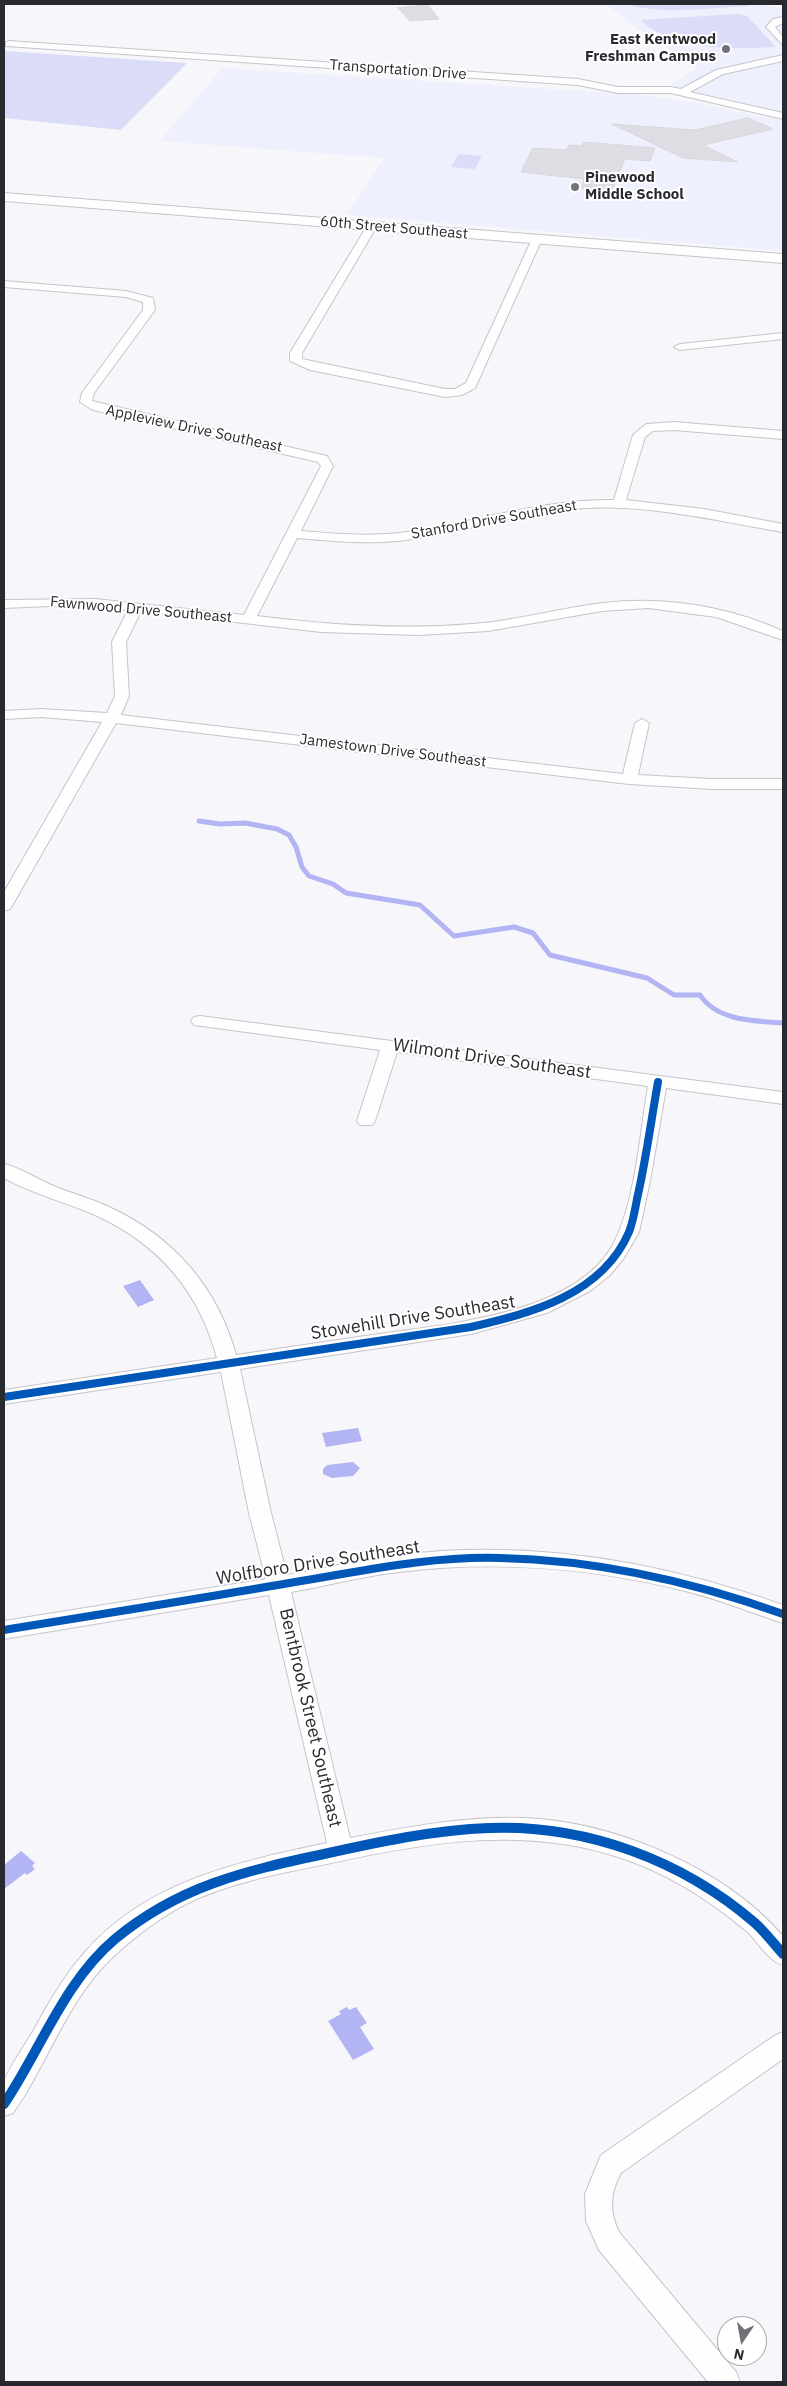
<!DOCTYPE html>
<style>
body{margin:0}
#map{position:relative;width:787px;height:2386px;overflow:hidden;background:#f7f7fb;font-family:"IBM Plex Sans",sans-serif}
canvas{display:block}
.frame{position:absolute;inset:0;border:5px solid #292930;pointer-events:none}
.north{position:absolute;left:717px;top:2316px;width:50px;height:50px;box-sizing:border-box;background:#fff;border:1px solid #a9a9ac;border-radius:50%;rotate:192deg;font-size:14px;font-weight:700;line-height:20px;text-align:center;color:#292930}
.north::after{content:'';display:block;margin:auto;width:18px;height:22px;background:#717177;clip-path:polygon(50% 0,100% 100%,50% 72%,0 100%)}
</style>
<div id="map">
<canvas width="787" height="2386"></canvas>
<div class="frame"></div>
<div class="north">N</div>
</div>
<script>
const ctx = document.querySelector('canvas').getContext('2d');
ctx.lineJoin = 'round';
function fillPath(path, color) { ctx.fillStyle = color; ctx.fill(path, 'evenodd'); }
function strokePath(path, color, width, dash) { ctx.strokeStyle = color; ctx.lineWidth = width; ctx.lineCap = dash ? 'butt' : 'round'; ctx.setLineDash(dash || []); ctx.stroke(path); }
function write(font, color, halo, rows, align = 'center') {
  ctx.font = font + ' "IBM Plex Sans",sans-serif'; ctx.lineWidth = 4; ctx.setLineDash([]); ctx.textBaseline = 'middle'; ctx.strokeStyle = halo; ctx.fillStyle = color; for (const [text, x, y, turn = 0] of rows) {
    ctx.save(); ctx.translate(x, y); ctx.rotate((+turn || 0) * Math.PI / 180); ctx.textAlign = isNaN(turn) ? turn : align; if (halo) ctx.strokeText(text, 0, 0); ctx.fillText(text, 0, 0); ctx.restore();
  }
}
fillPath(new Path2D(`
 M 606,4 L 761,4 L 783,9 L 783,112 L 669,85 L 698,68 L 639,30 Z
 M 222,68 L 646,95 L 708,105 L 783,121 L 783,251 L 347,215 L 384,158 L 160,141 Z`), '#eff0fd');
fillPath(new Path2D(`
 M 623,4 L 747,4 L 749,6 C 707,8 664,15 623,4 Z
 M 738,14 L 747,16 L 776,47 C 733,49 674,52 641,20 Z
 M 4,51 L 187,63 L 121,130 L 4,118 Z
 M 459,154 L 482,156 L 475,169 L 451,167 Z`), '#dadcf8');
fillPath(new Path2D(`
 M 140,1280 L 154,1300 L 138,1307 L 123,1286 Z
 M 358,1428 L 362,1441 L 326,1447 L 322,1433 Z
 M 353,1462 L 360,1468 L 353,1476 L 332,1478 L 323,1474 L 323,1469 L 327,1465 Z
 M 21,1851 L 35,1863 L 32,1866 L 35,1869 L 27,1875 L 25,1873 L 4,1889 L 4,1865 Z
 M 347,2007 L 349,2010 L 356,2007 L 367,2023 L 360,2027 L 374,2049 L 353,2060 L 328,2021 L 341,2014 L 339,2011 Z`), '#b2b4f3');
strokePath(new Path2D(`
 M 199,821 L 220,824 L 245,823 L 277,829 L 289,835 L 296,847 L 302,867 L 309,876 L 333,884 L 346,893 L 420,905 L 454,936 L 514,927 L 533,933 L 550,955 L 647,978 L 674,995 L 700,995 C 717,1021 755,1021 783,1023`), '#b2b4f3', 5);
const building = new Path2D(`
 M 428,5 L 439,19 L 410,21 L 398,8 Z
 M 748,118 L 773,129 L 703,145 L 738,162 L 683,158 L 612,124 L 695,130 Z
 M 584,142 L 655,148 L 650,161 L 625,159 L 612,190 L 581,188 L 584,179 L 521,172 L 533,148 L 566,150 L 569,145 L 582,146 Z`);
fillPath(building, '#dddde3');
strokePath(building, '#d8d8dd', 1);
const minor = new Path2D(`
 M 783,17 L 783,23 L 775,27 L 783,37 L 783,45 L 766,27 L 773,19 Z
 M 9,41 L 578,79 L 618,87 L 671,87 L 681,89 L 716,70 L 783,55 L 783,61 L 723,74 L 690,92 L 783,113 L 783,119 L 671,93 L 618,93 L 578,85 L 6,46 L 6,42 Z
 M 372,223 L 377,226 L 302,353 L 302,359 L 445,389 L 455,389 L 466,383 L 532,239 L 537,236 L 542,239 L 475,388 L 462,395 L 445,397 L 310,370 L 290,361 L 290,353 L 367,226 Z
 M 4,281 L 126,291 L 153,298 L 155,310 L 94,393 L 92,401 L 327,456 L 333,466 L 301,531 C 336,534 371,537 407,532 C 477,522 542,499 614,500 L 633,435 L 646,424 L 674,422 L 783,431 L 783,439 L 674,430 L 653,431 L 645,437 L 626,500 L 704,509 L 783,524 L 783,532 C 712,520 642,502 570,509 C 514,514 461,533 406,540 C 369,545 334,541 297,538 L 257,616 C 328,625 401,630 472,624 C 516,621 559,608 603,603 C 665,596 726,606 783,631 L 783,640 L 716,617 L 648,608 L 602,611 L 488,631 L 419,635 L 321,632 L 141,611 L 126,642 L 129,696 L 121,715 L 623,774 L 635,723 L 642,719 L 649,723 L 638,775 L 712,779 L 783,779 L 783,789 L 712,789 L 629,784 L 116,723 L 12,906 L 10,909 L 4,911 L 4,892 L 102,722 L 41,717 L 4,719 L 4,711 L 41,709 L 107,713 L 115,696 L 112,642 L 128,610 L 49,606 L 4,608 L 4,600 L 95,599 L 244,615 L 321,466 L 318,462 L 93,410 L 80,402 L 82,393 L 143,310 L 143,302 L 126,297 L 4,287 Z
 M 783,333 L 783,339 L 680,350 L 674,347 L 680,344 Z
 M 200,1016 L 783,1092 L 783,1104 L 666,1088 L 650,1181 L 639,1232 L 624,1258 L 609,1276 L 590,1291 L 547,1313 L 471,1334 L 240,1369 L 271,1513 L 287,1575 C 324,1569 361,1559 399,1555 C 530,1539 660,1561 783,1605 L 783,1623 C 752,1613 721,1600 689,1592 C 595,1568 496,1560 399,1572 C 363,1576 327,1586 291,1592 L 350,1838 C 407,1827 465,1816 523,1818 C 613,1821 725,1868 783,1936 L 783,1965 C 766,1960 758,1940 744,1929 C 709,1900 668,1874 624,1859 C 525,1824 423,1843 322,1865 C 277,1874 230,1883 188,1903 C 162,1916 137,1935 115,1955 C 74,1992 53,2048 25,2095 L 13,2113 L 4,2116 C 3,2107 1,2092 4,2082 C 6,2072 29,2039 36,2026 C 50,2000 66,1973 86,1951 C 147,1881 241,1861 327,1843 L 269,1595 L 4,1639 L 4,1621 L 266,1579 L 249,1513 L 221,1372 L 4,1404 L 4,1390 L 217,1358 C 199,1291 159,1244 95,1215 C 65,1202 33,1194 4,1178 L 4,1164 C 21,1168 39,1180 56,1187 C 74,1194 92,1199 109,1207 C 173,1236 218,1288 236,1355 C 284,1348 331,1341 379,1334 C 448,1324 571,1314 611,1248 C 635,1207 640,1133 648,1086 L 397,1052 L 375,1121 L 372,1125 L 360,1125 L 357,1121 L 380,1050 L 194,1025 L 191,1021 L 194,1017 Z
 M 783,2032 L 783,2059 L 621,2173 C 610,2193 609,2211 619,2232 L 736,2372 L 740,2382 L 708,2382 L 599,2250 L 586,2221 L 585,2194 L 601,2155 L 774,2036 Z`);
const secondary = new Path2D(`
 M 4,193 L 783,254 L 783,263 L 4,201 Z`);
strokePath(minor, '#c5c5ca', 2);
strokePath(secondary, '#c5c5ca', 2);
fillPath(minor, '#fefefe');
fillPath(secondary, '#fefefe');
strokePath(new Path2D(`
 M 4,1397 L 471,1327 C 531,1313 602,1295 629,1232 C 633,1222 635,1210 637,1199 C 646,1160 651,1121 658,1082
 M 4,1630 C 101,1614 198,1599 295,1582 C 363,1571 429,1556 500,1558 C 598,1560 691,1581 783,1614`), '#0057b8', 8);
strokePath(new Path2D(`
 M 4,2104 C 41,2049 64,1982 115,1939 C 179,1886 245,1871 324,1854 C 378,1842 434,1830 489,1828 C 585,1824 682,1860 755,1923 C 765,1932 774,1944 783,1954`), '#0057b8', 10);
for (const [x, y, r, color] of [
 [726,49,5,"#717177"],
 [575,187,5,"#717177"]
]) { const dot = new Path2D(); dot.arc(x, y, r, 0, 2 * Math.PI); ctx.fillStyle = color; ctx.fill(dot); strokePath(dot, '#fff', 2); }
write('bold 15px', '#292930', '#fff', [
 ["East Kentwood",716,40],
 ["Freshman Campus",716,57],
 ["Pinewood",585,178,"left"],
 ["Middle School",585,195,"left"]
], 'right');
write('15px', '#292930', '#fff', [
 ["Transportation Drive",398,70,4],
 ["60th Street Southeast",394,228,5],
 ["Appleview Drive Southeast",194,429,12],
 ["Stanford Drive Southeast",494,520,-10],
 ["Fawnwood Drive Southeast",141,610,5],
 ["Jamestown Drive Southeast",393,751,7]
]);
write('18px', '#292930', '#fff', [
 ["Wilmont Drive Southeast",492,1059,8],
 ["Stowehill Drive Southeast",413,1318,-9],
 ["Wolfboro Drive Southeast",318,1563,-9],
 ["Bentbrook Street Southeast",310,1718,77]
]);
</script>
